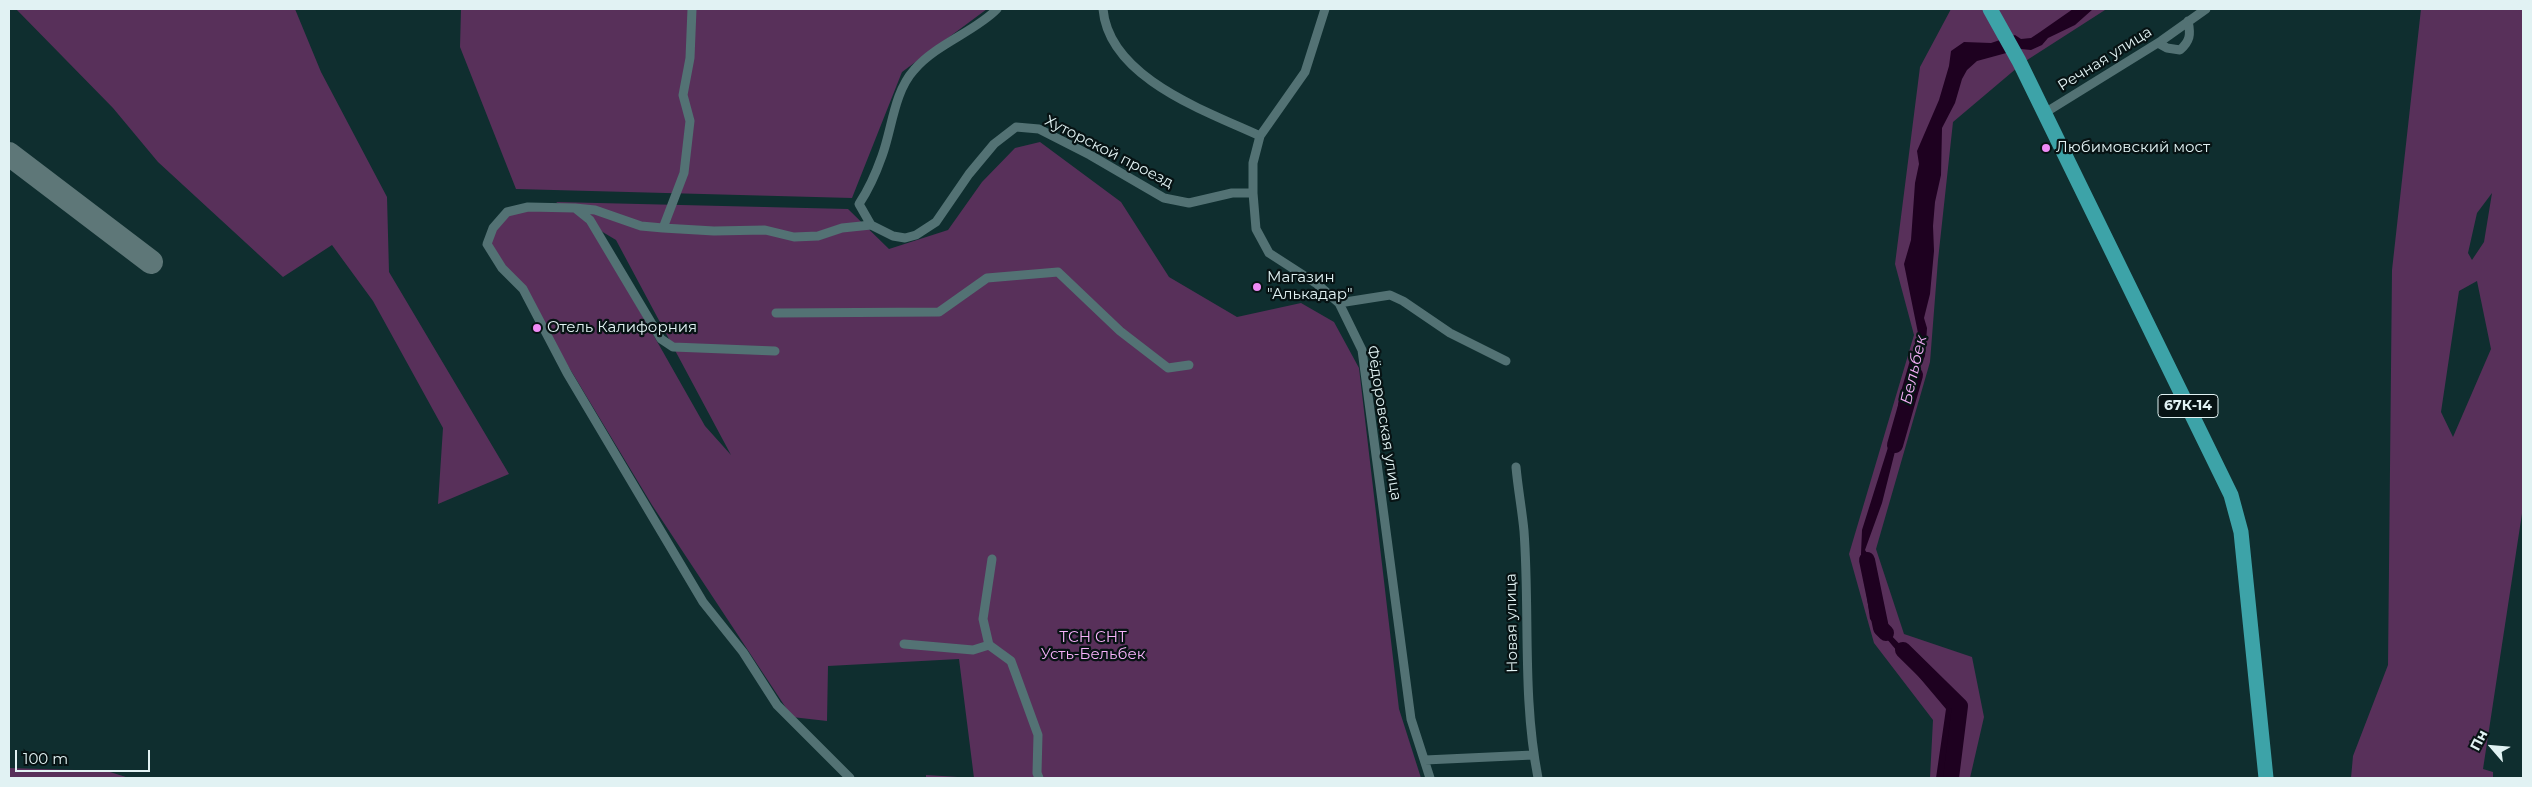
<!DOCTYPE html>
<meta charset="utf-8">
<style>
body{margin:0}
#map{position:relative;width:2532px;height:787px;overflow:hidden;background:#0f2e2f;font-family:Montserrat,sans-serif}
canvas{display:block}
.frame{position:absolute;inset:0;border:10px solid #e1f2f3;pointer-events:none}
.north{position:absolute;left:2467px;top:722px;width:50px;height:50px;-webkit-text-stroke:4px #071314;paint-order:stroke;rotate:297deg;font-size:14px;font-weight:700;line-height:20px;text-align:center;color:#e1f2f3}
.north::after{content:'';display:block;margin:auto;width:18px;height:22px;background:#e1f2f3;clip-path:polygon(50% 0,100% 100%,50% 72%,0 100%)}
.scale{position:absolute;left:15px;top:750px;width:135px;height:22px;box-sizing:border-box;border:2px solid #e1f2f3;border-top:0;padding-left:6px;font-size:15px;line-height:18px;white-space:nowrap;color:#e1f2f3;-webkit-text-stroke:4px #071314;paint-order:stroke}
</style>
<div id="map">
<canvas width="2532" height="787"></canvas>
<div class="frame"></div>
<div class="north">Пн</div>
<div class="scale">100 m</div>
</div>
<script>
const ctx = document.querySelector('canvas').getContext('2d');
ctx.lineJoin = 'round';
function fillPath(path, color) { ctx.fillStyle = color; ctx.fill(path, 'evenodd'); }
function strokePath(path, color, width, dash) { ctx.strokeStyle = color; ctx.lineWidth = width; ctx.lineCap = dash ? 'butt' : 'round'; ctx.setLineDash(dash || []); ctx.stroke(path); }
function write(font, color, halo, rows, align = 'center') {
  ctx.font = font + ' Montserrat,sans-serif'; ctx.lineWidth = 4.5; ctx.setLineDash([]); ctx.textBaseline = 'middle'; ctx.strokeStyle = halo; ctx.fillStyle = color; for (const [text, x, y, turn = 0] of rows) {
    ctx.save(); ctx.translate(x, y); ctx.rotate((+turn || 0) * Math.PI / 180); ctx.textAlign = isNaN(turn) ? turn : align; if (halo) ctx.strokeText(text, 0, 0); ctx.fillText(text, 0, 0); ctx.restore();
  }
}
fillPath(new Path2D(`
 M 16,9 L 295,9 L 321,72 L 387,197 L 389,272 L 509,474 L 438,504 L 443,428 L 373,301 L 332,245 L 283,277 L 158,162 L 113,108 Z
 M 461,9 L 987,9 L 902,72 L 852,198 L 516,189 L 460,47 Z
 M 1951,9 L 2105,10 L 2024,62 L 1953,122 L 1938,260 L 1930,362 L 1876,549 L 1904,634 L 1972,657 L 1984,717 L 1970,778 L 1930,778 L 1933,720 L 1874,643 L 1849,554 L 1914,335 L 1895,264 L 1920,67 Z
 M 2421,9 L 2523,9 L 2523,507 L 2483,769 L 2493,772 L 2493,778 L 2351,778 L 2353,756 L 2388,665 L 2392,270 ZM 2492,193 L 2484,242 L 2472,260 L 2468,253 L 2477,213 ZM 2477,281 L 2491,349 L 2453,437 L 2441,412 L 2459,291 Z
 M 1040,142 L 1121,202 L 1169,277 L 1237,317 L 1301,303 L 1334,322 L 1359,368 L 1399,709 L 1421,778 L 926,778 L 926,775 L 974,778 L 959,659 L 828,666 L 827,721 L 792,717 L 652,505 L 573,374 L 490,245 C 504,202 529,209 567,209 L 556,202 L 848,209 L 889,249 L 948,230 L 982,182 L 1015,148 ZM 591,225 L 616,240 L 731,455 L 705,426 Z
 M 9,768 L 107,771 L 129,778 L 9,778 Z`), '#58305a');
fillPath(new Path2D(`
 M 2073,9 L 2093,9 L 2075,25 L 2048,38 L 2042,45 L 2031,50 L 2021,49 L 1977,61 L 1967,70 L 1962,79 L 1955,103 L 1942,128 L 1941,175 L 1935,202 L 1933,226 L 1934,251 L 1930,294 L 1924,318 L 1927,328 L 1925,356 L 1911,388 L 1882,503 L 1865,550 L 1872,560 C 1869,582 1874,607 1883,627 L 1960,706 L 1951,778 L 1936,778 L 1946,709 L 1870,619 L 1861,554 L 1862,530 L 1896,422 L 1899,398 L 1918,333 L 1904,264 L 1911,240 L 1915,183 L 1919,164 L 1917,151 L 1939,100 L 1949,66 L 1951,51 L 1964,42 L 1991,43 L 2015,35 L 2021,39 L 2031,38 L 2040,32 Z`), '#1e0120');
strokePath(new Path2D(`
 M 1895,445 L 1915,375
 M 1867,560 L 1881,628 L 1886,633
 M 1903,650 L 1960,706 L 1951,778`), '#1e0120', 16);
strokePath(new Path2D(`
 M 9,154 L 151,262`), '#5e7778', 24);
strokePath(new Path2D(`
 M 1103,9 C 1109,78 1206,111 1260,136
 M 1325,9 L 1305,72 L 1260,136 L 1253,163 L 1253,193 L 1256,229 L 1269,253 L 1317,284 L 1339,303 L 1362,350 L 1411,719 L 1430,778
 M 2158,43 L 2167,48 L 2180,50 C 2190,41 2191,35 2188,21
 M 2043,114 L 2161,41 L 2206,9
 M 575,208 L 595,210 L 641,226 L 663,228 L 714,231 L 765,230 L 794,237 L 818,236 L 842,228 L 871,225 L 893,236 L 905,238 L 916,235 L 936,222 L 969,174 L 994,144 L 1016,127 L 1039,129 L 1090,155 L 1164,198 L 1189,203 L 1232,193 L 1253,193
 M 871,225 L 859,204 C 869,189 876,173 882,156 C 892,129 894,92 914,70 C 936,44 976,31 997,9
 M 663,228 L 684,173 L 690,121 L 683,95 L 690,58 L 692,9
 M 1339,303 L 1390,295 L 1403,301 L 1450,333 L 1506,361
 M 776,313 L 939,312 L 987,278 L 1058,272 L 1120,331 L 1168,368 L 1189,365
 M 775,351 L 673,347 L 661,339 L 590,220 L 575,208 L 528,207 L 507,212 L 493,228 L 487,244 L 502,268 L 523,289 L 567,373 L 703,602 L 743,652 L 777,705 L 850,778
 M 1516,467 C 1518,489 1522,510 1524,531 C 1530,614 1522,696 1538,778
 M 992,559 L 983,619 L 989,645 L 1011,661 L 1038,735 L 1037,773 L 1039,778
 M 904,644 L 973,650 L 989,645
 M 1425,760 L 1533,755`), '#537274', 9);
strokePath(new Path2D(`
 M 1990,9 L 2019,61 L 2231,495 L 2241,532 L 2266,778`), '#3da3a8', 15);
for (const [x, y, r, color] of [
 [2046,148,5,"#ef8bf6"],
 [1257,287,5,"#ef8bf6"],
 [537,328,5,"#ef8bf6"]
]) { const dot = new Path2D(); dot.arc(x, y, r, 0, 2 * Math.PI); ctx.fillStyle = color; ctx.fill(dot); strokePath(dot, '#071314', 2); }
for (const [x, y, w] of [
 [2188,406,60]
]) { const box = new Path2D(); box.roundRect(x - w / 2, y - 11.5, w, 23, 4); ctx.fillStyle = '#071314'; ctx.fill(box); strokePath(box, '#e1f2f3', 1); }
write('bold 14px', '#e1f2f3', null, [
 ["67К-14",2188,406]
]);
write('15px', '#e1f2f3', '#071314', [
 ["Речная улица",2105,59,-32],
 ["Хуторской проезд",1109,152,27],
 ["Фёдоровская улица",1384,423,81],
 ["Новая улица",1512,623,-91]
]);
write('15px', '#e1f2f3', '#071314', [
 ["Любимовский мост",2056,148],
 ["Магазин",1267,278],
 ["\"Алькадар\"",1267,295],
 ["Отель Калифорния",547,328]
], 'left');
write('15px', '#f7b3fb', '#071314', [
 ["ТСН СНТ",1093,638],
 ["Усть-Бельбек",1093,655]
]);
write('italic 16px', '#f1adf5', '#071314', [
 ["Бельбек",1914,370,-77]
]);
</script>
